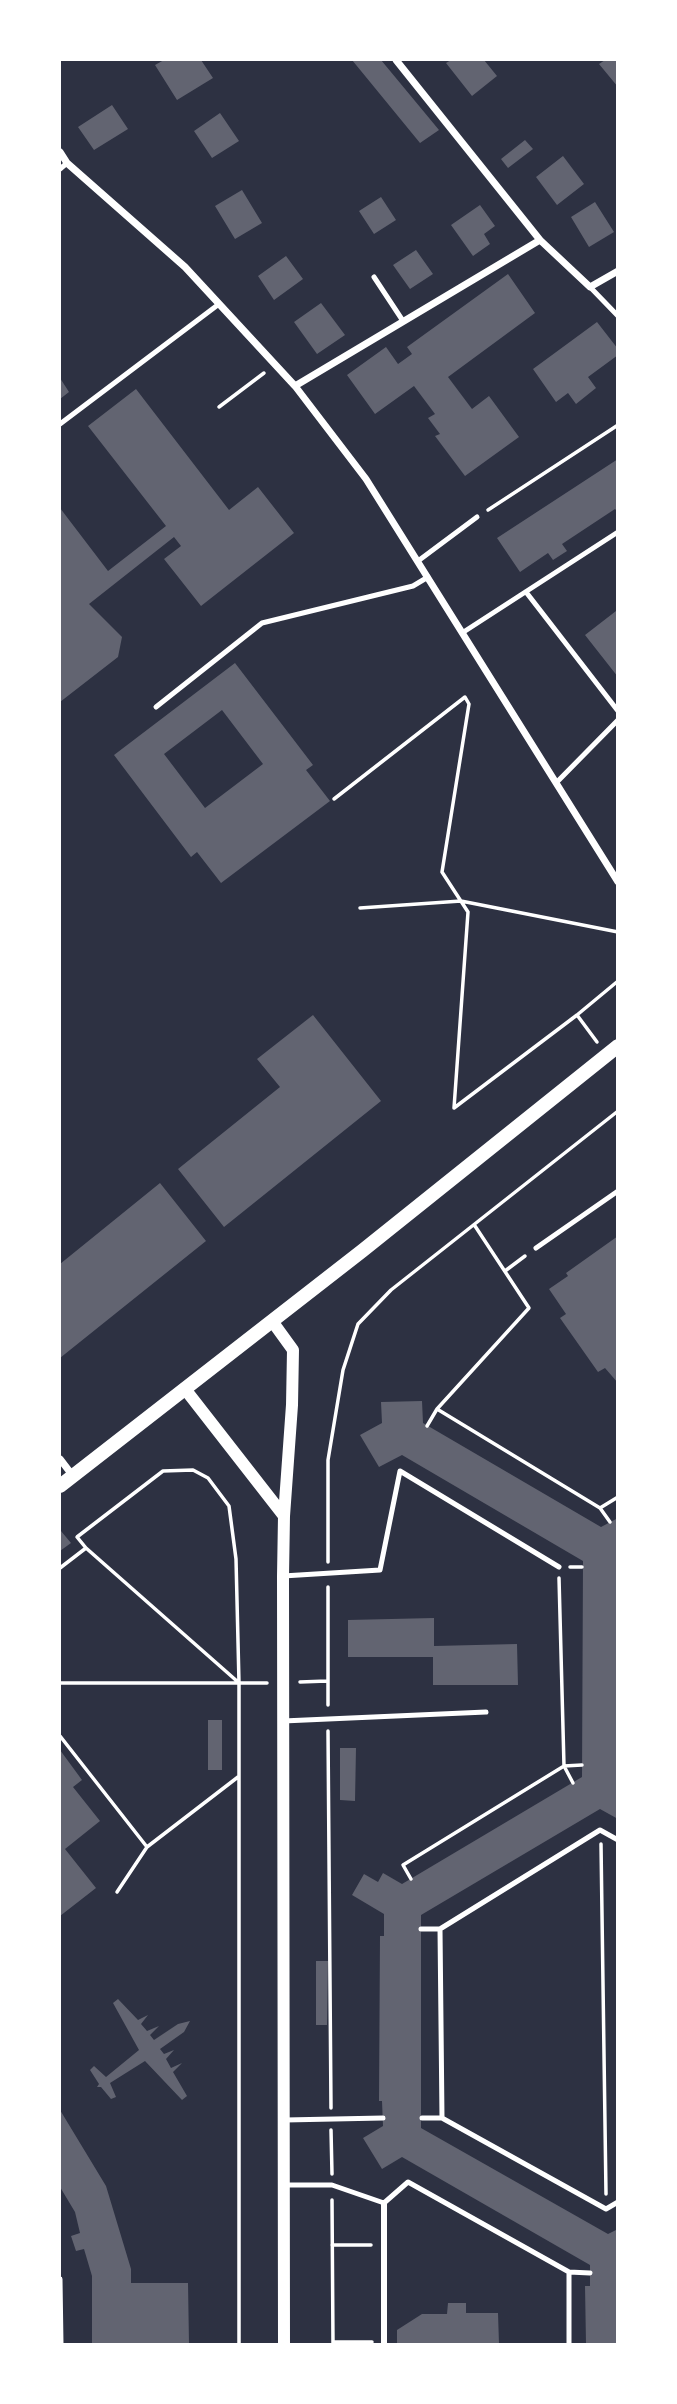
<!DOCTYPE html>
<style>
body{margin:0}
#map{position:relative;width:677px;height:2404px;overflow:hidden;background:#2d3142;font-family:Montserrat,sans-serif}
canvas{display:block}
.frame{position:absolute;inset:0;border:61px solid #fff;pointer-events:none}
</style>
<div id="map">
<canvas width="677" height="2404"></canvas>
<div class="frame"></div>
</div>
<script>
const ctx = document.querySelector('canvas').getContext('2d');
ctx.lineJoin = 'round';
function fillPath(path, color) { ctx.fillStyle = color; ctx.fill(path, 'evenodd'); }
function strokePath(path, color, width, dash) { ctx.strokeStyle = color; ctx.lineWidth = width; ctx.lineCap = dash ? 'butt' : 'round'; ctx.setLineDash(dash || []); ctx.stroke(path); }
fillPath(new Path2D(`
 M 164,60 L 201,60 L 213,78 L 177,100 L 155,65 Z
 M 352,60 L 381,60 L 439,130 L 420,143 Z
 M 451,60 L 484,60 L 497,76 L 472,96 L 446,63 Z
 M 605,60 L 618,60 L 618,87 L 599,64 Z
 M 112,105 L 128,129 L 94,150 L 78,127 Z
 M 220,113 L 239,141 L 212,158 L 194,131 Z
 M 525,140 L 533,149 L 508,168 L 501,159 Z
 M 563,156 L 584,184 L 557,205 L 536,177 Z
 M 242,190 L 262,223 L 235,239 L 215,206 Z
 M 381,197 L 396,220 L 374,234 L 359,211 Z
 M 595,202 L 614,232 L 589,247 L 571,217 Z
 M 480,205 L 495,226 L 484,234 L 490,244 L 473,256 L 451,225 Z
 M 416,250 L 433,274 L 410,289 L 393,265 Z
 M 286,256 L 303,279 L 274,300 L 258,276 Z
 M 508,274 L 535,313 L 448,377 L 472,409 L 489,396 L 519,437 L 465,476 L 435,436 L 440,434 L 428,418 L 435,414 L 414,386 L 375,414 L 347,375 L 386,347 L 398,364 L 412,354 L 407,347 Z
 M 321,303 L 345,335 L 317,354 L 294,322 Z
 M 597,322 L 618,349 L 618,355 L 588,377 L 596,388 L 576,404 L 568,393 L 556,402 L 533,369 Z
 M 60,378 L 69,392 L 60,399 Z
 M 136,389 L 229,510 L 258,487 L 294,533 L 201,606 L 164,559 L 181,546 L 174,537 L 89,604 L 122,637 L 118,657 L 60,702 L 60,508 L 108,571 L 166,526 L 88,426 Z
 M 618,459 L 618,512 L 615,509 L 562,544 L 567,551 L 553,560 L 548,553 L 520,572 L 497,538 Z
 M 616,611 L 618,614 L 618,677 L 585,635 Z
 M 235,663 L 313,765 L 306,770 L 330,801 L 221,883 L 197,852 L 191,857 L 114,755 ZM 222,710 L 263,764 L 205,808 L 164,754 Z
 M 313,1015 L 381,1101 L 224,1227 L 178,1169 L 280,1087 L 257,1059 Z
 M 160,1183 L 206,1241 L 60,1358 L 60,1264 Z
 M 618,1236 L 618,1383 L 605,1368 L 598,1372 L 560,1318 L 566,1314 L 549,1289 L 568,1276 L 566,1273 Z
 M 422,1401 L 423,1423 L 601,1527 L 618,1518 L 618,1819 L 600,1809 L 421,1915 L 421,2128 L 608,2234 L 618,2229 L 618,2344 L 586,2344 L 585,2286 L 590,2286 L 590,2265 L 402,2157 L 382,2169 L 363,2138 L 383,2126 L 382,2101 L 379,2101 L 380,1936 L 384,1936 L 384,1914 L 352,1895 L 364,1874 L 378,1882 L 383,1873 L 402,1884 L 582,1777 L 583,1561 L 402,1455 L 379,1467 L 360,1435 L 382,1423 L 381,1402 Z
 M 61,1531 L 71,1543 L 60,1551 L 60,1532 Z
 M 434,1618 L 434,1646 L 517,1644 L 518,1685 L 433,1685 L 433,1657 L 348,1657 L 348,1620 Z
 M 208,1720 L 222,1720 L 222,1770 L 208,1770 Z
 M 340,1748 L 356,1748 L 355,1801 L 340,1800 Z
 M 60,1750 L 82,1780 L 73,1787 L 100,1821 L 65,1849 L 96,1888 L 60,1916 Z
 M 316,1961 L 328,1961 L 327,2025 L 316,2025 Z
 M 118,1999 L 138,2020 L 148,2015 L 141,2024 L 147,2031 L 159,2026 L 150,2035 L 154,2040 L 178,2024 L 190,2021 L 184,2032 L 160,2049 L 164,2054 L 174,2050 L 166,2059 L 171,2068 L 182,2063 L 173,2072 L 187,2096 L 182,2100 L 145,2061 L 110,2083 L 116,2097 L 111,2099 L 101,2087 L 97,2087 L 99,2084 L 90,2070 L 94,2066 L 106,2077 L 139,2050 L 113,2003 Z
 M 60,2110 L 106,2186 L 131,2269 L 131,2283 L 188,2283 L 189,2344 L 92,2344 L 92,2276 L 84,2249 L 76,2251 L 71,2236 L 80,2233 L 75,2212 L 60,2187 Z
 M 448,2303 L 466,2303 L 466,2313 L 498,2313 L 499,2344 L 397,2344 L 397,2330 L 422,2314 L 447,2314 Z`), '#626471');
strokePath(new Path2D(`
 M 219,407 L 264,373
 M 488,510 L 618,425
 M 334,799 L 465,697 L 469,704 L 442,872 L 468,912 L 454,1108 L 577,1015 L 597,1042
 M 360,908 L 461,901 L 618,932
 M 577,1015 L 618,981
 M 505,1271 L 525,1256
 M 437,1409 L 600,1508 L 618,1497
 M 427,1426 L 437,1409 L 529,1308 L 475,1226
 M 600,1508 L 610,1522
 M 86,1548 L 77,1537 L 163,1471 L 193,1470 L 208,1478 L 229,1506 L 236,1559 L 239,1683 L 239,2344
 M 328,1562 L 328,1460 L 343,1370 L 358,1324 L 391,1290 L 618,1111
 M 570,1567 L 582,1567
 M 60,1568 L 86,1548 L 238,1682
 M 300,1682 L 327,1681
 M 60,1683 L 267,1683
 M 328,1705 L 328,1587
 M 328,1731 L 331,2108
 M 60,1736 L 147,1847
 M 573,1783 L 564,1766 L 582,1765
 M 601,1844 L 606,2194
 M 411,1879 L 403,1865 L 564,1766 L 559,1578
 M 117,1892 L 147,1847 L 238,1777
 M 331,2130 L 332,2174
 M 332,2200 L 333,2344
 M 332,2245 L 371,2245
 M 333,2342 L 372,2342`), '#fff', 3.5);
strokePath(new Path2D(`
 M 60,169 L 67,163
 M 374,277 L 403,321
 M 590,287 L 618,316
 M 60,424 L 219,304
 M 418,561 L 477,517
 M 526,592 L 618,711
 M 462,633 L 618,532
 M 156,707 L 262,623 L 413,586 L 428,577
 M 556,783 L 618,720
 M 536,1248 L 618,1191
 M 283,1576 L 380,1570 L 400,1471 L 559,1567
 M 283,1721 L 486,1712
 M 421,1929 L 440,1929
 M 422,2118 L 442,2118 L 606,2209 L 618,2202
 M 442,2118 L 440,1929 L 600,1830 L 618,1840
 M 285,2120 L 383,2118
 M 285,2185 L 332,2185 L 384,2203 L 408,2182 L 569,2272 L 569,2344
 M 569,2272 L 590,2273
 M 60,2279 L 61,2344`), '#fff', 5);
strokePath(new Path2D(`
 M 384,2203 L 384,2344`), '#fff', 6);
strokePath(new Path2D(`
 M 396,60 L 540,240
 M 60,152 L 67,163 L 185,267 L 295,386 L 366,479 L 618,882
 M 295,386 L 540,240 L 590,287 L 618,271
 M 60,1459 L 73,1476`), '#fff', 7);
strokePath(new Path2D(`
 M 272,1321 L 293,1350 L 292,1405 L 284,1516 L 283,1576 L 284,2344
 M 185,1389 L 284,1516`), '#fff', 12);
strokePath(new Path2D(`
 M 60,1486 L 362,1251 L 618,1046`), '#fff', 14);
</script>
